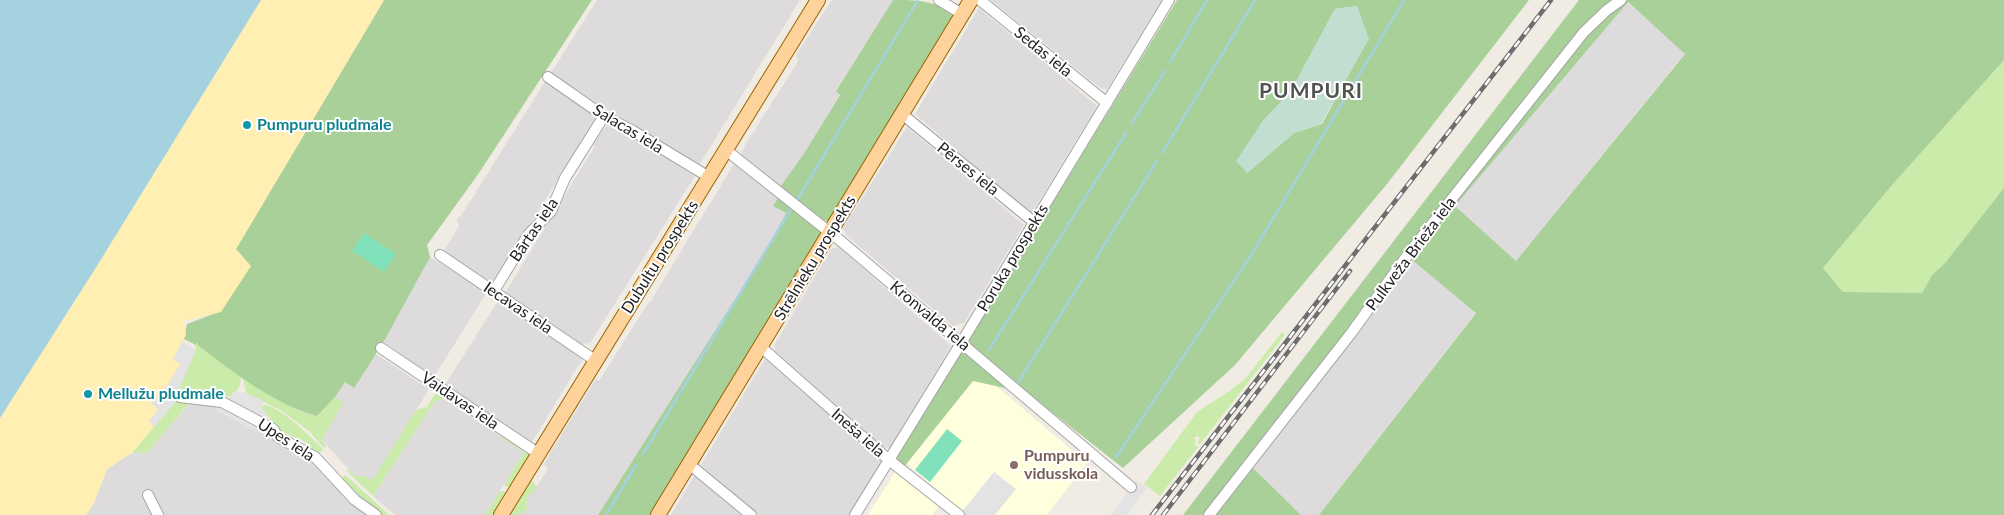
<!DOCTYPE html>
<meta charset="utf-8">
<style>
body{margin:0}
canvas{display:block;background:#f0ece4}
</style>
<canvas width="2004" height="515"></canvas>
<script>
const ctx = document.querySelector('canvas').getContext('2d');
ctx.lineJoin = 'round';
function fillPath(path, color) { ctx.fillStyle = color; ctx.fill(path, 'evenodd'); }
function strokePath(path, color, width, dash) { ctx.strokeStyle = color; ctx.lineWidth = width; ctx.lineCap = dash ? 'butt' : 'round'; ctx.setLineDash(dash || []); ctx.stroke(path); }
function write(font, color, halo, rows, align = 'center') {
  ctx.font = font + ' Lato,sans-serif'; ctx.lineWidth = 4; ctx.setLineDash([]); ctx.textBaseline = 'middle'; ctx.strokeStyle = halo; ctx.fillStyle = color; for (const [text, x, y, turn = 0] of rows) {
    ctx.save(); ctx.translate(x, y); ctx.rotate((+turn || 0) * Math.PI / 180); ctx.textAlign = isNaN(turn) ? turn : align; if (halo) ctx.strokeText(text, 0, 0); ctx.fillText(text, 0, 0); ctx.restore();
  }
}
fillPath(new Path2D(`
 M 597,0 L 800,0 L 698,167 L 551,73 Z
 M 832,0 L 893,0 L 836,90 L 840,94 L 803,155 L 780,187 L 741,155 L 744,147 L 798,61 L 796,55 Z
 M 991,0 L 1162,0 L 1107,89 L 1100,88 Z
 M 1627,2 L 1685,53 L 1516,261 L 1455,206 Z
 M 979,8 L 1097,106 L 1031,214 L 915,114 Z
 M 546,80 L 598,116 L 495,280 L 488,282 L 443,252 L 459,226 L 456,219 L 461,216 Z
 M 608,124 L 615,125 L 695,176 L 590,343 L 581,344 L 505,293 L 595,146 L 592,144 Z
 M 907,127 L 1024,225 L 964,323 L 953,326 L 846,235 L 845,231 L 840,228 L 850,213 L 852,214 Z
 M 734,164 L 778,198 L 773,206 L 786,213 L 751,274 L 598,515 L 518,515 L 520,511 L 524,513 L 528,507 L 525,505 L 526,498 L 529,493 L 532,494 L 548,469 L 544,464 L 569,422 L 596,379 L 599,381 L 640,316 L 650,301 L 652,302 L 653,297 Z
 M 427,245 L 430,257 L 487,292 L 434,377 L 384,342 L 377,346 L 376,354 L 429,389 L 379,471 L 375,474 L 375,477 L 373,479 L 368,479 L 366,476 L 355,476 L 322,440 L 342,402 L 299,411 L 241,377 Z
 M 839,247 L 951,346 L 890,447 L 884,448 L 775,351 L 775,344 L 831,249 Z
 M 1411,259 L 1476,312 L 1319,515 L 1301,515 L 1251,466 Z
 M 498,301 L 583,358 L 531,444 L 445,385 Z
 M 765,359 L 882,460 L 849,515 L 759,515 L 701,465 Z
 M 445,399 L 524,452 L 485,515 L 395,515 L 373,496 L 435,401 Z
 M 191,402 L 222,402 L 302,450 L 376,515 L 86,515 L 94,503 L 107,469 L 132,453 L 148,452 Z
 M 694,476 L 742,515 L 671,515 Z`), '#dddbdb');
fillPath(new Path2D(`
 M 969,363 L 1087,463 L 1047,515 L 966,515 L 900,458 Z
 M 897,469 L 940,505 L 932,515 L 868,515 Z`), '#ffffde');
fillPath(new Path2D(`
 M 2004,60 L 2004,188 L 1945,263 L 1932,275 L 1922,293 L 1843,292 L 1823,268 L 1893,184 Z
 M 1282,332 L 1285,335 L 1200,444 L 1197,443 L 1200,438 L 1197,436 L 1194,438 L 1196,440 L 1194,444 L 1198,447 L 1160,496 L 1144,484 L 1197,412 L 1231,390 L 1245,379 Z
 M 195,340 L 200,347 L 241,377 L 240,385 L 236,392 L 233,392 L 231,396 L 186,395 L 181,392 L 180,387 L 196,349 Z
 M 243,378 L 299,411 L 317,416 L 335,397 L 343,403 L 322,440 L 326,446 L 324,448 L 309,431 L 282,411 L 246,393 Z
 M 435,394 L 443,395 L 450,399 L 449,402 L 444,399 L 435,401 L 373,496 L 347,471 L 348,469 L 355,476 L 366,476 L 368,479 L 373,479 L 416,410 L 427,407 Z
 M 181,400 L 191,401 L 148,452 L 132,453 L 175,402 Z
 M 264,405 C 280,406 311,437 323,449 L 318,455 L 306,442 L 278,430 L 261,407 Z
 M 504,434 L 532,455 L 514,488 L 509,488 L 504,485 L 524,452 L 501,437 Z
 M 345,475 L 351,480 L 389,515 L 381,515 L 340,482 Z
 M 529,478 L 537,486 L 532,495 L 529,493 L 526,498 L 528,500 L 525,505 L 528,507 L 524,514 L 520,511 L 518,515 L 507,515 Z
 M 500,491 L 507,492 L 497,515 L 485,515 Z`), '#caeba9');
fillPath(new Path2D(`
 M 384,0 L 592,0 L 479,173 L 427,245 L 430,257 L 384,341 L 377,346 L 376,354 L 354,388 L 345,382 L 335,397 L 317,416 C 277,406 233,372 200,347 L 196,342 L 196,345 L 184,339 L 187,324 L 221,311 L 236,249 Z
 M 893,0 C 914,0 942,0 954,18 L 833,218 L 827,221 L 819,219 L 780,187 L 803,155 L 840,95 L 836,91 Z
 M 1177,0 L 1529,0 L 1387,184 L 1235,365 L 1123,468 L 1020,387 L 1014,390 L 973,381 L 904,467 L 898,462 L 897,456 ZM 1357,6 L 1368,39 L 1322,124 L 1294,133 L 1247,173 L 1262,122 L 1291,91 L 1335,9 Z
 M 1579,0 L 2004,0 L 2004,60 L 1893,184 L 1823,268 L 1843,292 L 1922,293 L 1932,275 L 1945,263 L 2004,188 L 2004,515 L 1319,515 L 1476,313 L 1411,259 L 1251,466 L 1301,515 L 1183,515 ZM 1628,2 L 1685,54 L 1516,261 L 1455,206 Z
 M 778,198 L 821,231 L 821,236 L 654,515 L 598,515 L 765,252 L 786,213 L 773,206 Z`), '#a9d098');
fillPath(new Path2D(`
 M 1357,6 L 1369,39 L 1321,124 L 1294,133 L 1247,173 L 1236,161 L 1262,122 L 1291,91 L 1335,9 Z`), '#c1ded0');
fillPath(new Path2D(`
 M 261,0 L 384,0 L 236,249 L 251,266 L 221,312 L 184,321 L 186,335 L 173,359 L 181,364 L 169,383 L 151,404 L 158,409 L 149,421 L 154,427 L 132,453 L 107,469 L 94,503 L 86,515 L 0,515 L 0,418 L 95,269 Z`), '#ffefb3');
fillPath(new Path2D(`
 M 364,233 L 396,254 L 384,272 L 352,251 Z
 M 947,429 L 962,441 L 930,482 L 915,470 Z`), '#80e1bb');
fillPath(new Path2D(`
 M 182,342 L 196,350 L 180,387 L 183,393 L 154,427 L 149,421 L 158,409 L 151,404 L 169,383 L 180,364 L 173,359 Z
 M 233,392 L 246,393 L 264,401 L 261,407 L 267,416 L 261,427 L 258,428 L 255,431 L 215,410 L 217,396 L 231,396 Z
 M 994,472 L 1016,489 L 995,515 L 963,515 L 961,513 Z
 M 1136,481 L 1147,488 L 1127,515 L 1111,515 Z`), '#e3e3e3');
fillPath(new Path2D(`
 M 0,0 L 261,0 L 95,269 L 0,418 Z`), '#a4d2df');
strokePath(new Path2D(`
 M 1170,62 L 1207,0
 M 1132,123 L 1165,71
 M 1162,153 L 1255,0
 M 797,200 L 918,0
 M 989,350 L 1126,133
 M 1017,384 L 1157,161
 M 643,454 L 791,209
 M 1116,457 L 1253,252 L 1404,0
 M 606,515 L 636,465`), '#a4d2df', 2.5);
const minor = new Path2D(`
 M 939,0 L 962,14
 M 980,0 L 1107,103
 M 548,77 L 604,116 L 633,131 L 709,177
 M 902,114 L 1035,223
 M 726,150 L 842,242 L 1131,487
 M 440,255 L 596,361
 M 494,291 L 528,235 L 551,211 L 565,178 L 604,116
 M 761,347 L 889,460 L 959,515
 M 381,348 L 539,454
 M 180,397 L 222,402 L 273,429 L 278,437 L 315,457 L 355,500 L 376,515
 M 689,464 L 751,515
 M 148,495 L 158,515
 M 855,515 L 958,348 L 1169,0
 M 1209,515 L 1352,332 L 1409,253 L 1584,32 L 1607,10 L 1621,0`);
const major = new Path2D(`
 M 501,515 L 818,0
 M 658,515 L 971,0`);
strokePath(minor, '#a6a6a6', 12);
strokePath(major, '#996500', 16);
strokePath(minor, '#fff', 10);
strokePath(major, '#fed29b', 14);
const rail = new Path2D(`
 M 1152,515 L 1551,0
 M 1163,515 L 1350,271`);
strokePath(rail, '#6d6d6d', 4.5);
strokePath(rail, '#fff', 2.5, [8]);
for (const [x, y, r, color] of [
 [247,125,5,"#0f9aa8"],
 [88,394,5,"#0f9aa8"],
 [1014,465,5,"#8d6e63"]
]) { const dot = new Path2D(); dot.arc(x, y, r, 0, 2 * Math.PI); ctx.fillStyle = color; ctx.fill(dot); strokePath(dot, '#fff', 2); }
write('16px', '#1f1f1f', '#fff', [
 ["Sedas iela",1043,52,39],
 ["Salacas iela",628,129,31],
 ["Pērses iela",968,169,39],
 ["Bārtas iela",534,230,-56],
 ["Pulkveža Brieža iela",1411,254,-53],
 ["Dubultu prospekts",660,257,-58],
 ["Strēlnieku prospekts",815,258,-59],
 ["Poruka prospekts",1013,258,-59],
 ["Iecavas iela",518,308,34],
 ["Kronvalda iela",930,316,40],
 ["Vaidavas iela",460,401,34],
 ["Ineša iela",858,433,41],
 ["Upes iela",286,440,33]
]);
write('bold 16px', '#0d838f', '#fff', [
 ["Pumpuru pludmale",257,125],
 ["Mellužu pludmale",98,394]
], 'left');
write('bold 16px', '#785e54', '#fff', [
 ["Pumpuru",1024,456],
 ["vidusskola",1024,474]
], 'left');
ctx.letterSpacing = '1px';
write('bold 21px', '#525252', '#fff', [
 ["PUMPURI",1311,91]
]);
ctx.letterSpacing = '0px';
</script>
